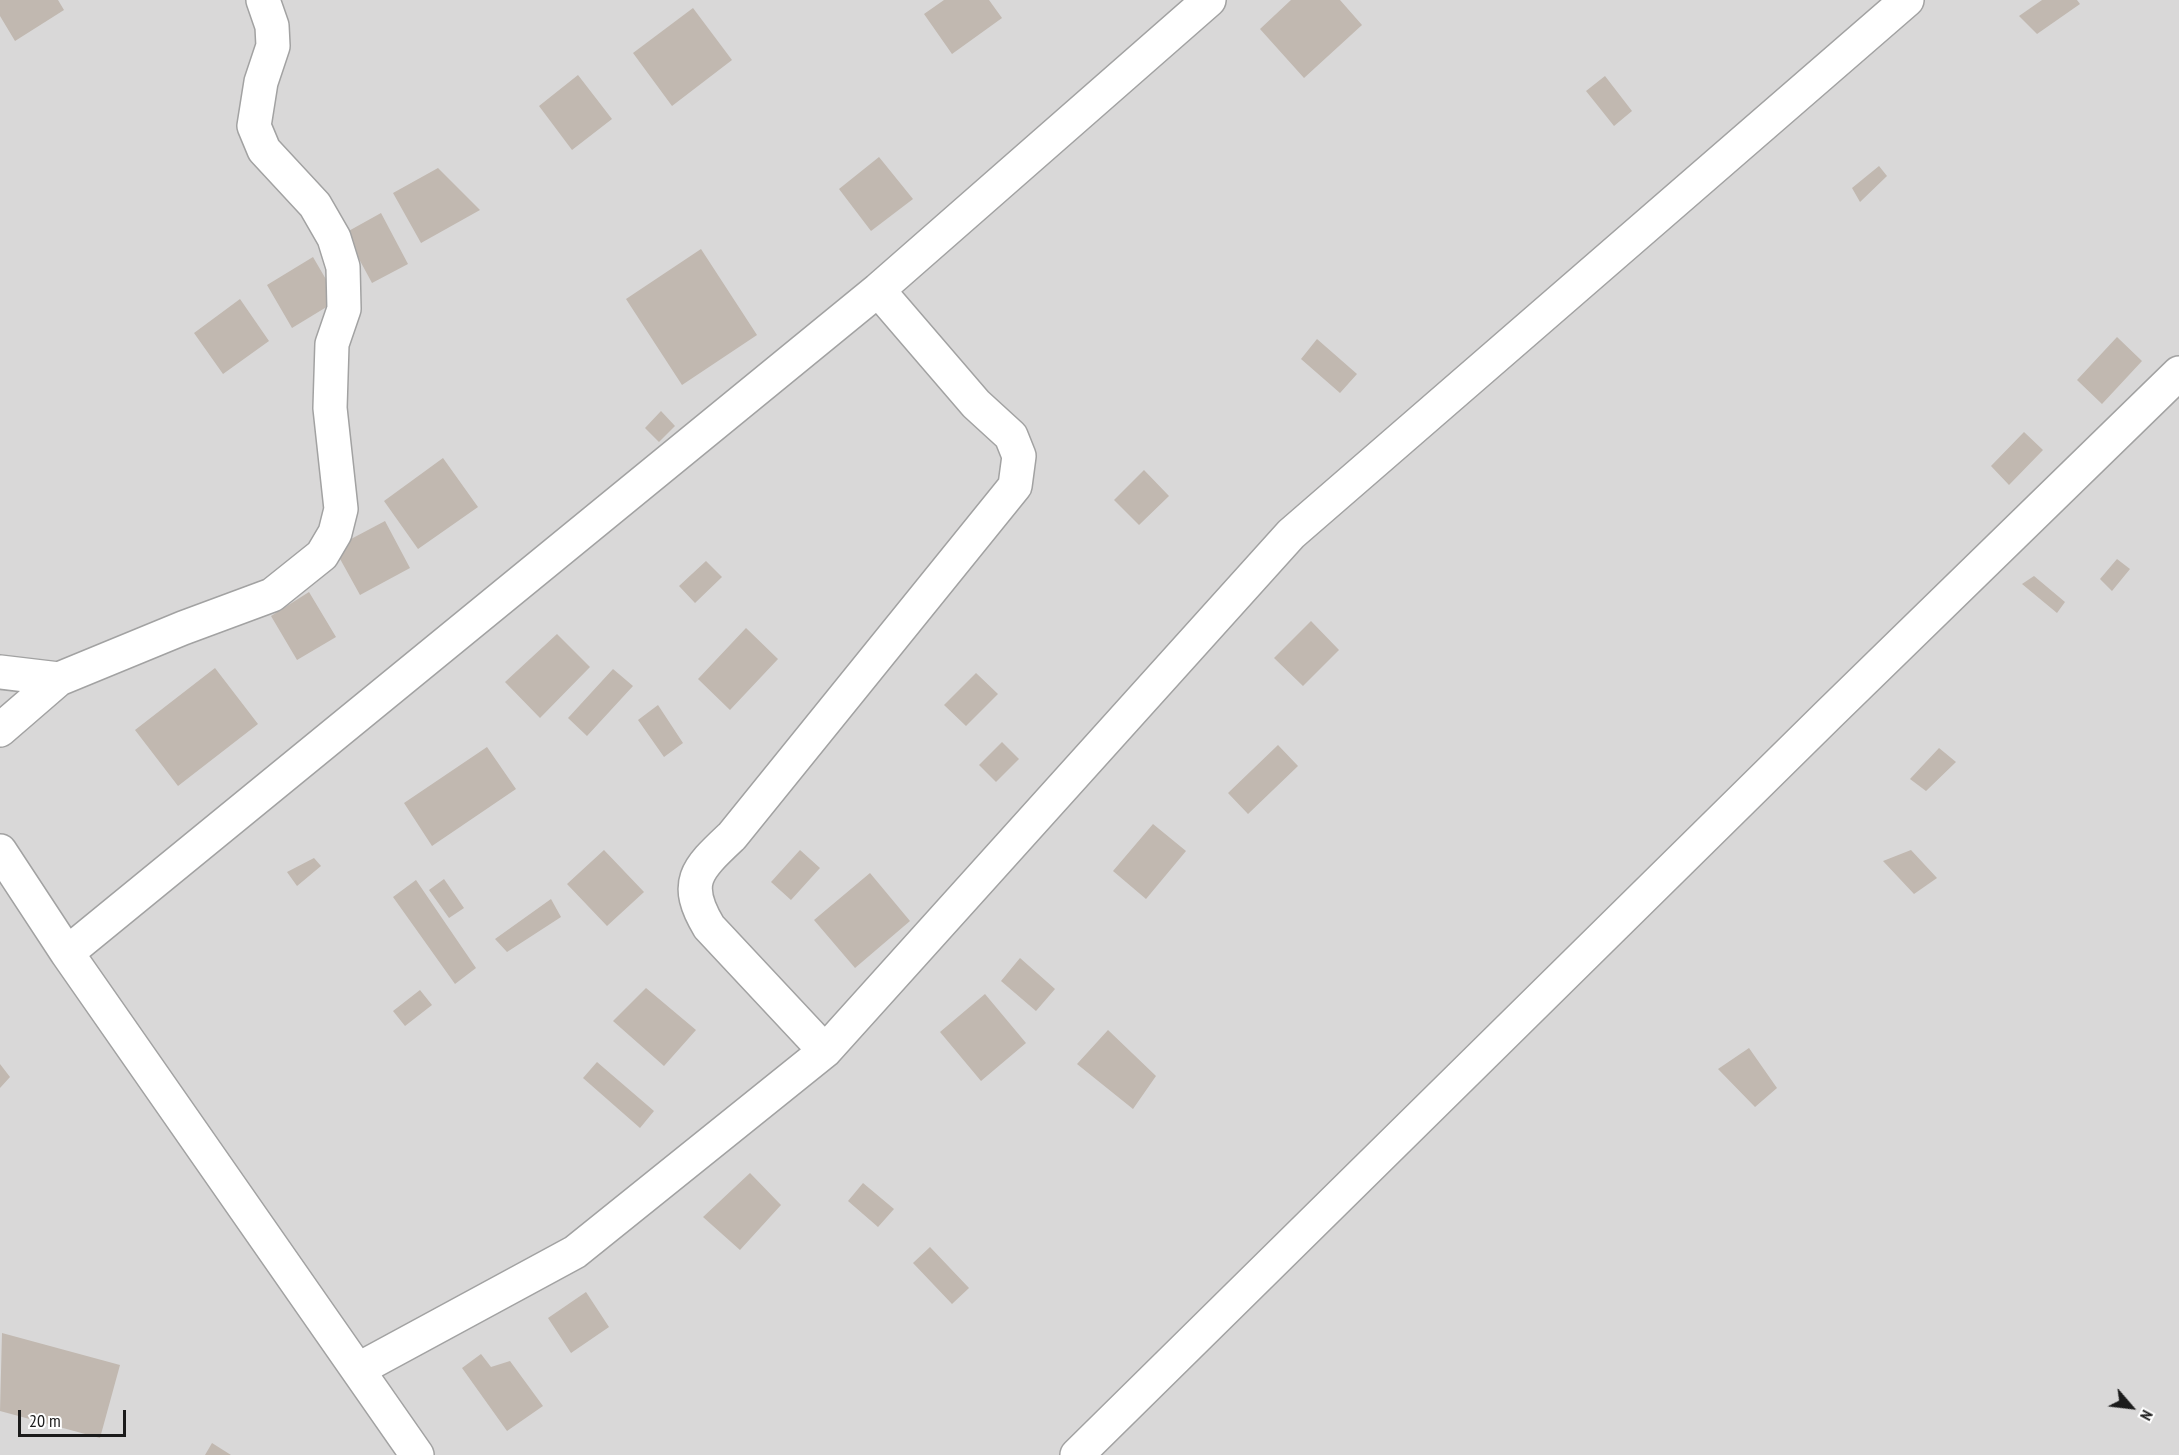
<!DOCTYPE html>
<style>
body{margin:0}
#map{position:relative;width:2179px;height:1455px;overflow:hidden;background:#eceae0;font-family:"PT Sans Narrow",sans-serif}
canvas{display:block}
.north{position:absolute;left:2101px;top:1377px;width:60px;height:60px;-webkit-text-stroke:4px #fff;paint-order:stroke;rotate:118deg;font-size:16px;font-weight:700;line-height:24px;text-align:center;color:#1b1b1b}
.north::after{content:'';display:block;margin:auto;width:21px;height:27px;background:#1b1b1b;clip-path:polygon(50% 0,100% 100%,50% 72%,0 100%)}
.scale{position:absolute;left:18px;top:1410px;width:108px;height:27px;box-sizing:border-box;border:3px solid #1b1b1b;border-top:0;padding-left:8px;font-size:18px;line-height:21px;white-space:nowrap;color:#1b1b1b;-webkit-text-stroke:4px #fff;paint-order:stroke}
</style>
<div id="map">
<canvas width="2179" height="1455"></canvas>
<div class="north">N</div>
<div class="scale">20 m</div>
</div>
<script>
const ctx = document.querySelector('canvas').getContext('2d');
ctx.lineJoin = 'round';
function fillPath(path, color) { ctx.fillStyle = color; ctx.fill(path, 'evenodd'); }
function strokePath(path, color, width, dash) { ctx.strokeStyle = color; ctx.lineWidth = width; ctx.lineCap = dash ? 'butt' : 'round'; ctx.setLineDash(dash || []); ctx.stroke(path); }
fillPath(new Path2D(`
 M 0,0 L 2179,0 L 2179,1455 L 0,1455 Z`), '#d9d8d8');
fillPath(new Path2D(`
 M 0,0 L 58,0 L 64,10 L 15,41 L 0,16 Z
 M 944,0 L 989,0 L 1002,18 L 952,54 L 924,14 Z
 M 1291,0 L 1340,0 L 1362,25 L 1304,78 L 1260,29 Z
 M 2042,0 L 2077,0 L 2080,4 L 2037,34 L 2019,16 Z
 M 693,8 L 732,60 L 672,106 L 633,53 Z
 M 578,75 L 612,119 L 572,150 L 539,106 Z
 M 1605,76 L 1632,111 L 1614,126 L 1586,91 Z
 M 879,157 L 913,199 L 871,231 L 839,189 Z
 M 1879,166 L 1887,176 L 1860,202 L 1852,188 Z
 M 438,168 L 480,210 L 421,243 L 393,193 Z
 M 381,213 L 408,264 L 372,283 L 345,233 Z
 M 701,249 L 757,335 L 682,385 L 626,299 Z
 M 313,257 L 338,300 L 292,328 L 267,285 Z
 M 240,299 L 269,341 L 223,374 L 194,333 Z
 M 2117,337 L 2142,361 L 2102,404 L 2077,380 Z
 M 1317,339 L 1357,374 L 1340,393 L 1301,359 Z
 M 661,411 L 675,426 L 659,442 L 645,428 Z
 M 2024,432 L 2043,450 L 2009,485 L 1991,466 Z
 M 443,458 L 478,507 L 418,549 L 384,501 Z
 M 1144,470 L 1169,496 L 1139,525 L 1114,500 Z
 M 385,521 L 410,568 L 360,595 L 334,548 Z
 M 2117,559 L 2130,569 L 2112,591 L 2100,579 Z
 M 706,561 L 722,577 L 695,603 L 679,586 Z
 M 2034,576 L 2065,602 L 2057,613 L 2022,584 Z
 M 309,592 L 336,637 L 297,660 L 271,616 Z
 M 1311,621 L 1339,650 L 1303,686 L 1274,658 Z
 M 746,628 L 778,659 L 730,710 L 698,679 Z
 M 557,634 L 590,667 L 540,718 L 505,682 Z
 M 215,668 L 258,724 L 178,786 L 135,730 Z
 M 613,669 L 633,686 L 587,736 L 568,718 Z
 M 976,673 L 998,694 L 966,726 L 944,705 Z
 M 658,705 L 683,743 L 664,757 L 638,720 Z
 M 1002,742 L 1019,759 L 996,782 L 979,765 Z
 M 1278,745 L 1298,766 L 1248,814 L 1228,793 Z
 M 487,747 L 516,789 L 432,846 L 404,803 Z
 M 1939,748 L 1956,762 L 1926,791 L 1910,779 Z
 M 1153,824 L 1186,851 L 1146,899 L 1113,871 Z
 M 604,850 L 644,892 L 607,926 L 567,884 Z
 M 800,850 L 820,868 L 791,900 L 771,882 Z
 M 1911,850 L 1937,878 L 1914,894 L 1883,861 Z
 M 314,858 L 321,866 L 297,886 L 287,872 Z
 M 870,873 L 910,921 L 855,968 L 814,920 Z
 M 444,879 L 464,908 L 449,918 L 429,890 Z
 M 416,880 L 476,968 L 455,984 L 393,897 Z
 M 551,899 L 561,917 L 507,952 L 495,939 Z
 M 1020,958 L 1055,989 L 1036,1011 L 1001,981 Z
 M 646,988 L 696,1030 L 664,1066 L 613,1021 Z
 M 420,990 L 432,1005 L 405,1026 L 393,1011 Z
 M 985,994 L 1026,1043 L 981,1081 L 940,1032 Z
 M 1108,1030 L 1156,1076 L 1133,1109 L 1077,1064 Z
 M 1749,1048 L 1777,1088 L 1755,1107 L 1718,1069 Z
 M 597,1062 L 654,1111 L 640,1128 L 583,1078 Z
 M 0,1064 L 10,1077 L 0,1088 Z
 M 750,1173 L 781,1205 L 740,1250 L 703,1217 Z
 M 863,1183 L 894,1209 L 878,1227 L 848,1201 Z
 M 930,1247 L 969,1288 L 952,1304 L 913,1263 Z
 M 586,1292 L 609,1327 L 571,1353 L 548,1318 Z
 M 2,1333 L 120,1365 L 100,1438 L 0,1411 Z
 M 481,1354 L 491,1367 L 510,1361 L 543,1406 L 507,1431 L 462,1368 Z
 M 212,1443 L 231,1455 L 205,1455 Z`), '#c1b8b0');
const street = new Path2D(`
 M 0,672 L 59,679
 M 0,730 L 59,679 L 183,628 L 272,595 L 322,555 L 335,533 L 341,509 L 330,408 L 332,344 L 344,309 L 343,267 L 334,238 L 315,205 L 264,150 L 254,126 L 261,82 L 273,46 L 272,26 L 263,0
 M 0,851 L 67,953 L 417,1455
 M 67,953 L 878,290 L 1209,0
 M 825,1051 L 709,927 C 682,882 697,869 732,836 L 1015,486 L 1019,456 L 1011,436 L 976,404 L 878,290
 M 359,1369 L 575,1252 L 825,1051 L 1291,534 L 1907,0
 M 1077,1455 L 1829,714 L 2179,373`);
strokePath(street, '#a2a2a2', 36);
strokePath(street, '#fff', 33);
</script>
